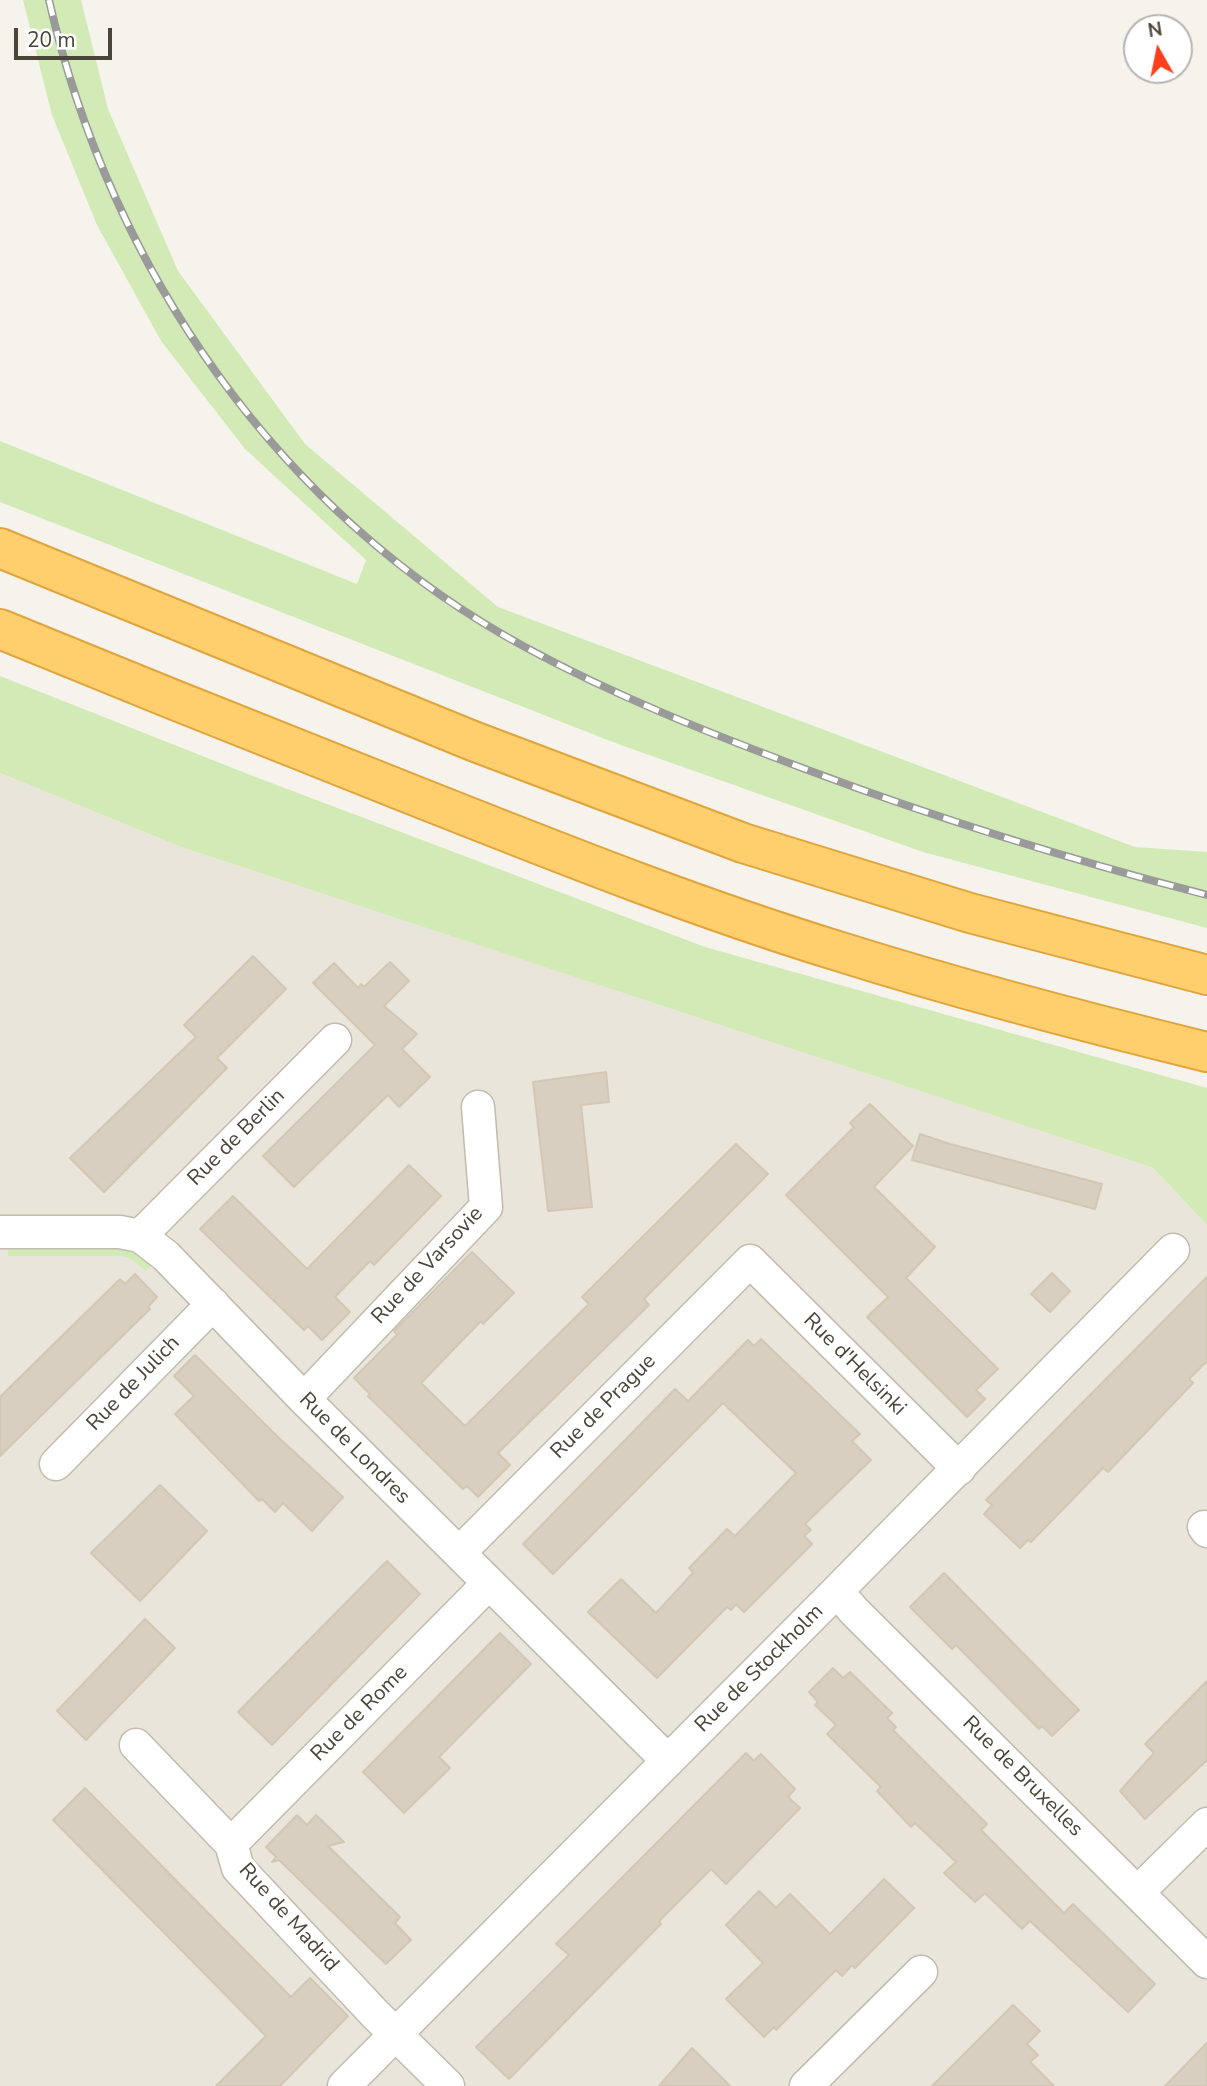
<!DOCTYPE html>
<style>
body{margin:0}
#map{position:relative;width:1207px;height:2086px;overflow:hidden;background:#f6f3ec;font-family:"Nunito Sans",sans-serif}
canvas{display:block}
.north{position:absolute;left:1123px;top:14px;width:70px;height:70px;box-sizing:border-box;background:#fff;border:2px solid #b7b4b0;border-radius:50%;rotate:351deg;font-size:19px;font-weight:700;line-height:28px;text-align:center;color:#4b4439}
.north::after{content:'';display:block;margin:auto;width:24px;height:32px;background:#fc3f1d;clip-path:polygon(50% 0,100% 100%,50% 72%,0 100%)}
.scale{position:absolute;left:14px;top:28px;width:98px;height:32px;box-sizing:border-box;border:4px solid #4b4439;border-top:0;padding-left:9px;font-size:21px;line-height:24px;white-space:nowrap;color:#4b4439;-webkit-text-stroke:5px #fff;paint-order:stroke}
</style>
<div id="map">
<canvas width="1207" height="2086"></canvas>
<div class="north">N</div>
<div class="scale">20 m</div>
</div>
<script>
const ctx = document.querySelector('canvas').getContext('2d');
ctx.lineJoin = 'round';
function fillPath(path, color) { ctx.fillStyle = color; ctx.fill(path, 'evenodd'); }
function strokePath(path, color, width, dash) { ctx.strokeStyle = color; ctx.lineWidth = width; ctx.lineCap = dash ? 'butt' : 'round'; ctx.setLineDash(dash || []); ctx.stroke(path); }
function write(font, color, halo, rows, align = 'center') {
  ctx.font = font + ' "Nunito Sans",sans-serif'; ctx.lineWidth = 7; ctx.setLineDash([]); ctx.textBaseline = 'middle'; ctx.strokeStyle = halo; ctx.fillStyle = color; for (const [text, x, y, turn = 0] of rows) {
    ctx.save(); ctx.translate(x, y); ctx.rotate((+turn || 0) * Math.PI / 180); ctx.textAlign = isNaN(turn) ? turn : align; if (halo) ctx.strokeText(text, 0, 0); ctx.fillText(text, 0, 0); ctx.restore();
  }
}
fillPath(new Path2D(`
 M 0,773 L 181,847 L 1153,1168 L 1207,1225 L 1207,2086 L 0,2086 Z`), '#eae5da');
fillPath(new Path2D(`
 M 23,0 L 81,0 L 108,109 L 178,271 L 305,444 L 498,607 L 1135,847 L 1207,852 L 1207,928 L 923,852 L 618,744 L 0,502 L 0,441 L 357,584 L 366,560 L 245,449 L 161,341 L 97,225 L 52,115 Z
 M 0,676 L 253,776 L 705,947 L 1207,1088 L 1207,1225 L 1153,1168 L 181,847 L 0,773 Z
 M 8,1245 L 128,1246 L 153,1263 L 146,1271 L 131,1259 L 122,1256 L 8,1256 Z`), '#d2eab5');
const building = new Path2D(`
 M 253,956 L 286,989 L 217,1058 L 227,1068 L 104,1192 L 70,1158 L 196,1037 L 184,1025 Z
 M 390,962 L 409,981 L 384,1006 L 417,1034 L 402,1049 L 430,1077 L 399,1107 L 388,1095 L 294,1187 L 263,1156 L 375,1045 L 313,983 L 334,963 L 358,988 L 361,984 L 364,987 Z
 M 606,1072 L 609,1102 L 581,1105 L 592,1207 L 548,1211 L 533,1082 Z
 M 870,1104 L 913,1146 L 874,1187 L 935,1247 L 906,1278 L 998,1369 L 976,1390 L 985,1399 L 967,1417 L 867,1317 L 888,1297 L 786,1195 L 854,1127 L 850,1123 Z
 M 920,1134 L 950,1144 L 1102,1184 L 1095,1209 L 912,1160 Z
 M 736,1144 L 768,1174 L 644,1299 L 649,1305 L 498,1453 L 510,1465 L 478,1497 L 467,1486 L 463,1489 L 368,1396 L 370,1394 L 354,1378 L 397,1335 L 394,1331 L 472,1252 L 514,1293 L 483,1324 L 481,1321 L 421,1383 L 465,1426 L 589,1304 L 582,1297 Z
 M 409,1165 L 441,1196 L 374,1265 L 370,1261 L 335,1297 L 350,1312 L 322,1340 L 308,1326 L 304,1330 L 200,1229 L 233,1196 L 307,1269 Z
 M 1052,1273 L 1070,1291 L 1050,1312 L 1031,1294 Z
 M 135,1274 L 157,1297 L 148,1307 L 150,1309 L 0,1456 L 0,1397 L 120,1279 L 125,1284 Z
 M 1207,1277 L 1207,1361 L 1189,1379 L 1193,1383 L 1108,1472 L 1103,1468 L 1031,1542 L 1028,1540 L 1020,1548 L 984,1514 L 992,1505 L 986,1500 Z
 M 761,1339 L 860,1434 L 852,1441 L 871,1460 L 805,1524 L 811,1530 L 804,1536 L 812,1544 L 744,1612 L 736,1604 L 731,1610 L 727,1607 L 657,1678 L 588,1612 L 621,1579 L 656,1613 L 693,1573 L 689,1568 L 727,1529 L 735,1536 L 796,1473 L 723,1403 L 553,1574 L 523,1544 L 675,1389 L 688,1401 L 748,1340 L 754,1346 Z
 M 195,1355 L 278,1437 L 343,1497 L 312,1531 L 283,1503 L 275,1512 L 262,1499 L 259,1501 L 175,1414 L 194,1396 L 174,1376 Z
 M 160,1485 L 207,1531 L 140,1601 L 91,1553 Z
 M 387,1561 L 420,1594 L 272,1745 L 238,1712 Z
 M 944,1573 L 1079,1710 L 1052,1736 L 1042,1726 L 1039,1729 L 956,1645 L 952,1649 L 910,1607 Z
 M 145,1619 L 175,1648 L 86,1740 L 57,1711 Z
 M 500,1633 L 531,1664 L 439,1757 L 450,1768 L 404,1813 L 363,1772 Z
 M 833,1668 L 843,1678 L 850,1672 L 892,1713 L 887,1718 L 896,1727 L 893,1730 L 987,1824 L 981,1830 L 1064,1913 L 1073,1904 L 1155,1984 L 1128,2012 L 1030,1921 L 1022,1929 L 985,1893 L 975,1902 L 944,1873 L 956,1862 L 915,1823 L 911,1827 L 877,1791 L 881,1787 L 827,1734 L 836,1725 L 815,1705 L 818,1702 L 809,1692 Z
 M 1207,1681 L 1207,1760 L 1145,1819 L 1120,1791 L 1154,1753 L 1145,1744 Z
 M 746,1753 L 754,1761 L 761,1754 L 795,1789 L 788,1797 L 800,1808 L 726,1884 L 711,1869 L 659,1921 L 661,1924 L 509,2079 L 476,2047 L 569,1955 L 556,1944 Z
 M 85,1788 L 291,1997 L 310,1978 L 348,2016 L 280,2086 L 216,2086 L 266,2036 L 53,1820 Z
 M 297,1815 L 307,1825 L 316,1815 L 344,1842 L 328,1846 L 400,1917 L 395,1923 L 411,1940 L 386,1964 L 279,1860 L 272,1862 L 276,1857 L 266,1847 Z
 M 884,1879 L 914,1908 L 855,1968 L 852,1965 L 842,1976 L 836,1970 L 776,2030 L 774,2027 L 764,2037 L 726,1999 L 763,1963 L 726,1925 L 759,1891 L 776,1908 L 790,1894 L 830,1934 Z
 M 1013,2005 L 1040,2031 L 1027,2044 L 1038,2055 L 1030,2062 L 1054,2086 L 932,2086 Z
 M 1207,2043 L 1207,2086 L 1165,2086 Z
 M 692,2048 L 730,2086 L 659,2086 Z`);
fillPath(building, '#d8cfc1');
strokePath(building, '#d3c7b4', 2);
const minor = new Path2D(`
 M 0,1232 L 120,1232 L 140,1236 L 166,1256 L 304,1399 L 668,1761
 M 140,1236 L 335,1040
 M 304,1399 L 486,1207 L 478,1107
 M 56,1464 L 213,1304
 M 1204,1527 L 1207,1531
 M 459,1553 L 750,1261 L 959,1469
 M 837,1591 L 854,1611 L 1207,1962
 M 136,1745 L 231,1844 L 238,1868 L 375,2014 L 448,2086
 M 231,1844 L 489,1583
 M 1138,1892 L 1207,1824
 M 344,2086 L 837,1591 L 1173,1250
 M 806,2086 L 921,1972`);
const motorway = new Path2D(`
 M 0,548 L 473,741 L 743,843 L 970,913 L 1207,975
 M 0,629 C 139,686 278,742 418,797 C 557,852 697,908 841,952 C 962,990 1084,1022 1207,1052`);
strokePath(minor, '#c2bbae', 35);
strokePath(motorway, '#e0a43c', 42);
strokePath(minor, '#fff', 32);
strokePath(motorway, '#ffcf6e', 38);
const rail = new Path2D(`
 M 49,0 C 110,269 280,515 525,647 C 615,696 709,733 805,769 C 936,818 1071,860 1207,895`);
strokePath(rail, '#9a9a9a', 8);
strokePath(rail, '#fff', 5, [16]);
write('21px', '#4b4439', '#fff', [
 ["Rue de Berlin",237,1138,-45],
 ["Rue de Varsovie",428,1266,-47],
 ["Rue d'Helsinki",854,1365,45],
 ["Rue de Julich",134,1384,-46],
 ["Rue de Prague",604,1407,-45],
 ["Rue de Londres",354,1449,45],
 ["Rue de Stockholm",760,1669,-45],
 ["Rue de Rome",360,1714,-45],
 ["Rue de Bruxelles",1022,1777,45],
 ["Rue de Madrid",288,1918,48]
]);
</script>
